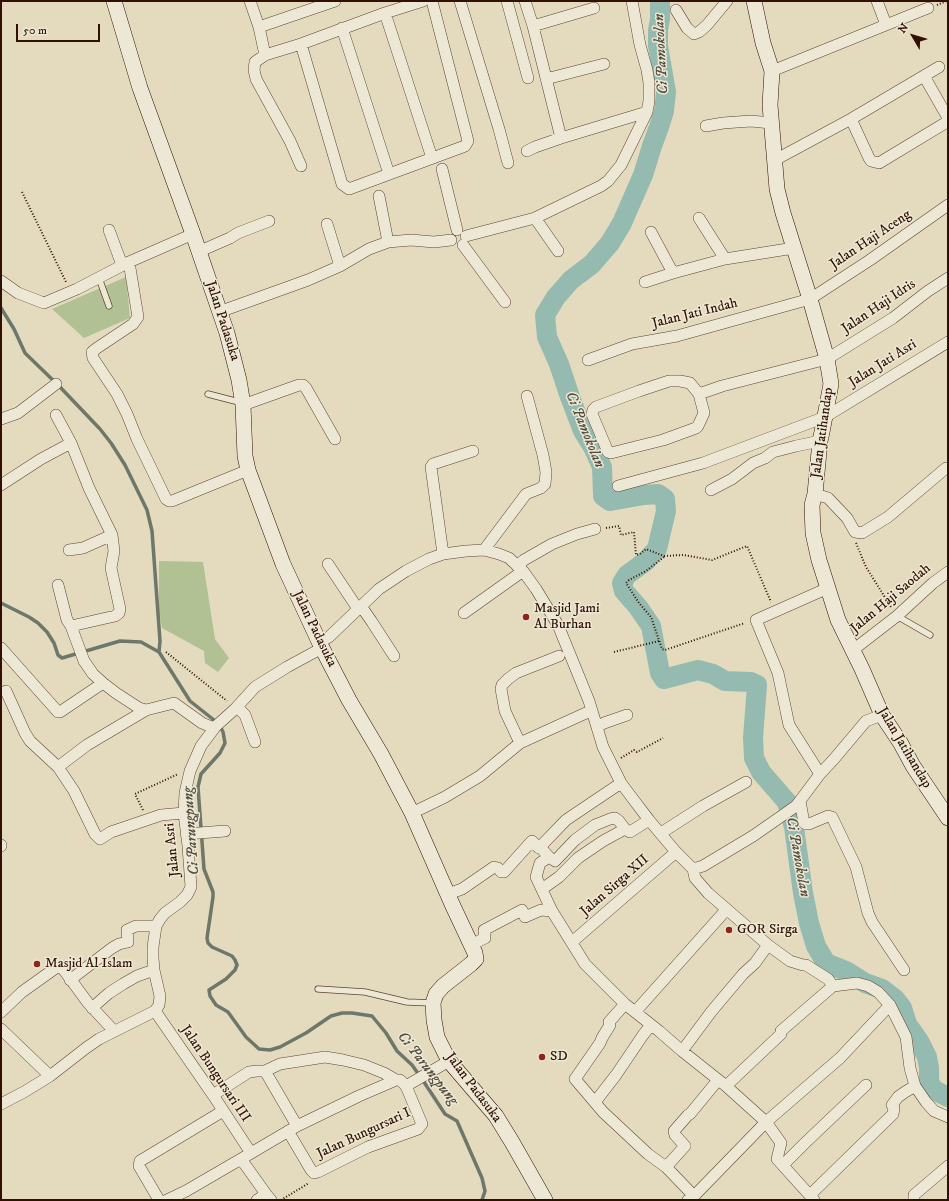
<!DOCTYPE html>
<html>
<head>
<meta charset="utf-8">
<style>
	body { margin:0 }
	#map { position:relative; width:949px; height:1201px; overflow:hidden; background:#e4dbbf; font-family:"IM FELL DW Pica",serif }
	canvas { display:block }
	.frame { position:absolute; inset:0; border:2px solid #311001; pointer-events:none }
	.north { position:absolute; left:893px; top:16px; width:40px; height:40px; -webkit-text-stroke:3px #ede8d5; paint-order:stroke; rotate:308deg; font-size:11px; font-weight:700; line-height:16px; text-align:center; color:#311001 }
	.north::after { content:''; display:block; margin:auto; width:14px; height:18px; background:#311001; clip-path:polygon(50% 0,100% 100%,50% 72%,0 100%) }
	.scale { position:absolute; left:16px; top:24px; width:84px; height:18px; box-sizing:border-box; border:2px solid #311001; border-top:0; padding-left:5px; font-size:12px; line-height:14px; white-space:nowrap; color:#311001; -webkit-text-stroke:3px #ede8d5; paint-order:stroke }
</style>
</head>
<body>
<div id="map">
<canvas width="949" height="1201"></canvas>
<div class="frame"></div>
<div class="north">N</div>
<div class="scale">50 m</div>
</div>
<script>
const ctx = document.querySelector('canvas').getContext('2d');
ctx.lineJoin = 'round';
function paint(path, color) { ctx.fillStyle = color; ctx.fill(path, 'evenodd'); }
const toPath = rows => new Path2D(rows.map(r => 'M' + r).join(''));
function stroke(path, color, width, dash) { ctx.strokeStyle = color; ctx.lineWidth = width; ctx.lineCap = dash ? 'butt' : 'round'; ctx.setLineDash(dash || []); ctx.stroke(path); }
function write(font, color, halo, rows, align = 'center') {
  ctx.font = font + ' "IM FELL DW Pica",serif'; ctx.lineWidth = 3; ctx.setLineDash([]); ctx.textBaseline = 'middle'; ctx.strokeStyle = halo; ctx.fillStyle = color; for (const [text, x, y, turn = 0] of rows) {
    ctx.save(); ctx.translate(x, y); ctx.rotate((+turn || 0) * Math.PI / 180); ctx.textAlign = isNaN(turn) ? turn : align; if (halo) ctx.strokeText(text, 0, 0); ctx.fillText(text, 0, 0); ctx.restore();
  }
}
paint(toPath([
	[126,277,130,318,84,338,52,309],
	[159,561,203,562,215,639,229,658,218,672,205,663,204,651,162,628,159,610]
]), '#b1c194');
stroke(toPath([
	[1,308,14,329,25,353,60,387,100,429,111,443,125,465,147,510,152,531,160,641,159,652],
	[1,603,29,617,38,623,47,632,54,643,58,655,62,658,120,641,141,642,159,652,190,701,219,724,223,732,225,743,220,753,201,774,198,787,204,869,213,892,213,897,207,938,208,943,212,947,232,956,235,960,237,965,235,970,226,979,209,990,210,996,216,1005,228,1012,246,1037,259,1049,270,1050,280,1047,306,1033,331,1016,342,1013,352,1013,372,1016,386,1033,397,1051,412,1065,422,1079,445,1114,457,1121,482,1178,485,1191,482,1200]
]), '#6d776a', 3.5);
stroke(toPath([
	[660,1,660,19,658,30,658,46,666,92,664,111,659,127,652,146,643,175,622,223,610,243,592,264,571,280,556,297,545,315,547,337,559,364,570,397,583,431,593,447,602,467,603,496,610,501,644,495,658,494,665,499,666,511,657,549,646,561,627,575,622,583,624,591,638,607,651,626,660,673,664,679,698,670,713,674,725,681,751,682,757,685,753,738,754,758,761,772,787,802,794,827,803,893,809,923,816,946,826,963,846,971,865,983,882,989,895,999,902,1008,907,1024,919,1041,927,1057,929,1068,929,1082,934,1090,948,1097]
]), '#95bbb0', 20);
const lane = toPath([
	[99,278,109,306],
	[208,394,235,401,242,401],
	[897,616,930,635],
	[318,989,365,992,407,1002,433,1003]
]);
const street = toPath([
	[250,1,259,27,265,55,301,44,385,13,423,1],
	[460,1,499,129,508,163],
	[507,1,528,78],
	[525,1,533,26,561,138,647,112],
	[877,1,885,22],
	[676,10,687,28,694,34,699,32,707,25,727,1],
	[385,13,432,158],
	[533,26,594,8],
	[259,27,335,1],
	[342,28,389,174],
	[301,44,342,184,349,189,465,146,468,141,432,1],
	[265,55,255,62,254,70,256,79,290,141,301,166],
	[772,71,928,8],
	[924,76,948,118],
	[546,79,604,64],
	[851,119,869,158,871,161,879,163,947,122,948,119],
	[706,126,723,123,751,121,771,123],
	[527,151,535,147,561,138],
	[775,160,851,119,939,67],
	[442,169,457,230],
	[379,196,388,242],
	[535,218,558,251],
	[699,218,725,259],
	[327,224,340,266],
	[109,230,122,265],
	[651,232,673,273],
	[466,236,535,218,601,186,608,181,621,165,647,112,649,101,649,83,647,70,640,45,632,1],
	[463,245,505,302],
	[198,252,230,238,238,233,269,221],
	[129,262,138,317,133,324,97,348,92,352,93,358,117,394,127,414,137,439,166,499,169,501,172,501,248,470],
	[1,281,18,293,44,303,77,289,129,262,193,234],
	[645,282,673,273,725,259,794,248],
	[219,312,308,280,340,266,369,249,388,242,411,240,434,242,451,240],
	[588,360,632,344,677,336,810,299,870,260,948,205],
	[669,381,680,381,690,383,699,394,704,413,698,426,696,428,663,440,611,453,608,452,592,414,593,410,596,407,639,391,669,381],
	[699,394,722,386,827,359,893,318,928,291,948,278],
	[243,405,299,385,303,385,306,388,335,439],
	[56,415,71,443,89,488,112,535,114,551,111,568,120,609,119,613,115,616,71,626],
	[1,419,18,413,56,384],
	[1,485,41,459,71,443],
	[618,486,703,463,825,417,948,342],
	[711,490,732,479,753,463,765,458,773,452,796,446,820,441],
	[815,494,828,498,847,518,855,532,862,533,888,517,946,468],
	[69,550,83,548,112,535],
	[484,550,526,494,541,488,545,484,546,472,543,455,527,396],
	[443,554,431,467,433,464,473,451],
	[328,564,358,609],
	[517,566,524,560,552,544,577,534,595,529],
	[58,585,67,620,71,626,84,661,93,674,103,683,116,693,139,708,146,710,174,703,202,723,214,728],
	[361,606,372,622,394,656],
	[464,613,523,571],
	[320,642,329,637,379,589,406,571,429,559,443,554,466,551,484,550,499,554,509,558,523,571,536,589,558,625,589,701,603,747,621,783,633,799,649,820,676,852,693,869,703,866,753,836,796,806,820,774,834,759,866,721,882,715],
	[1,648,58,712,60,712,103,683],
	[853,650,897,616,933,583,948,572],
	[6,691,25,733,30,741,58,767,74,791,95,834,100,839,111,832,161,815,184,813],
	[237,707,245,715,255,742],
	[597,727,604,723,627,715],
	[520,743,505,711,501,689,502,685,508,679,516,673,559,656],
	[58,767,87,745,146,710],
	[820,774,789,725,778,673,756,620,828,588],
	[800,801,804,823,806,824,809,824,828,816,832,817,856,867,868,913,872,922,904,970],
	[412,813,445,797,480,776,520,743,586,713],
	[625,829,630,832,649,820],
	[661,833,703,806,746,782],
	[186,834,225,831],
	[1,845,1,846],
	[540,847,549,857,540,863,536,877,552,911,585,964,625,1004,659,1031,682,1051,726,1086,766,1122,781,1143,777,1159,814,1200],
	[549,857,555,861,575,840,595,825,610,819,615,818,619,821,625,829],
	[693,869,695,878,708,893,768,945,790,961,803,965,806,965,828,979,833,986,857,983,868,986,878,992,890,1005,906,1037,910,1068,915,1086,926,1102,934,1111,948,1117],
	[542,889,559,877,578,858,603,841,625,829],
	[448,894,462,889,494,867,498,868,501,872,504,872,531,842,532,841,539,848,540,847,566,820,621,783],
	[572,942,676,852],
	[471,945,485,938,484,930,522,910,525,917,541,910,552,911],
	[70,980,112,948,119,944,128,942,127,930,136,926,156,926],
	[625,1004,609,1022,610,1025,602,1038,600,1043,575,1079,603,1112,648,1154,666,1167,694,1196],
	[92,1008,109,993,123,984,137,976,154,970],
	[155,1011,213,1095,251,1153],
	[1,1012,22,992,57,967,60,967,63,969,88,1003,114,1031],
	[635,1012,726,910],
	[1,1029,50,1076],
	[682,1051,711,1012,743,974,755,963,768,945],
	[265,1071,297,1126],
	[406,1086,449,1061],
	[726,1086,781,1034,781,1031,833,986],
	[213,1095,249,1072,257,1071,265,1071,280,1064,325,1057,343,1060,364,1065,384,1073,396,1080,400,1080,406,1086,422,1124,418,1129,368,1147,318,1172,314,1173,311,1170,288,1131],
	[595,1102,616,1075,643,1035,651,1025],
	[1,1104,24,1092,50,1076,86,1048,99,1039,155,1011,159,1005,160,996,154,970,153,958,153,947,156,926,160,919,165,913,180,902,187,895,191,887,188,846,184,813,185,793,190,771,201,746,216,726,235,709,255,687,287,667,322,648],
	[241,1159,266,1194,271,1200],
	[783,1165,805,1143,866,1085],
	[666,1167,685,1146,675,1135,674,1131,688,1115,690,1114,718,1080],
	[810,1195,893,1114,894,1108,892,1105,898,1097,905,1092,915,1086],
	[159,1200,139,1166,140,1161,223,1111],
	[167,1200,186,1191,241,1159,297,1126,359,1096,396,1080],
	[257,1200,266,1194],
	[688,1200,694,1196,766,1122,840,1058,890,1005],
	[914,1200,914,1195,948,1166]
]);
const secondary = toPath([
	[114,1,140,88,193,234,227,333,239,380,243,405,245,456,248,470,283,564,322,648,349,700,381,754,412,813,452,904,475,953,476,959,471,964,443,986,436,994,433,1003,434,1020,437,1037,449,1061,496,1116,512,1142,545,1200],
	[754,1,763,43,772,71,770,105,777,189,783,213,810,299,827,359,831,384,822,432,820,441,815,494,812,505,813,533,819,560,838,620,862,669,882,715,900,742,913,766,948,818]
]);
stroke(lane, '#5e4330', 7);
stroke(street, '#5e4330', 12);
stroke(secondary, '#311001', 16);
stroke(toPath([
	[937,5,947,1],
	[22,192,66,282],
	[606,528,619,526,621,535,634,532,636,555,640,554,646,549,664,556,683,555,712,560,747,546,771,602],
	[856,543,866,567,891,607],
	[664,557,646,571,629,580,626,583,639,603,651,617,662,649,665,650,745,623],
	[166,652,227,701],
	[614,652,659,641],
	[621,758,634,750,637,752,663,738],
	[143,810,135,794,178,774],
	[281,1200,309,1183]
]), '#311001', 2, [1, 2]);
stroke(lane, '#ede8d5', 5.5);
stroke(street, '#ede8d5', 11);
stroke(secondary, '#ede8d5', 15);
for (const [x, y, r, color] of [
	[526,617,4,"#8f2418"],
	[729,930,4,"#8f2418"],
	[37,964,4,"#8f2418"],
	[542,1057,4,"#8f2418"]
]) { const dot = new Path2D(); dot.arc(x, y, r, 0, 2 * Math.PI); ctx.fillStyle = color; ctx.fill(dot); stroke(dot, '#ede8d5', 1.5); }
write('14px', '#311001', '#ede8d5', [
	["Jalan Haji Aceng",871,240,-34],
	["Jalan Haji Idris",879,307,-34],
	["Jalan Jati Indah",695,314,-14],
	["Jalan Padasuka",222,321,72],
	["Jalan Jati Asri",883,364,-32],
	["Jalan Jatihandap",823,433,-82],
	["Jalan Haji Saodah",891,599,-40],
	["Jalan Padasuka",314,629,64],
	["Jalan Jatihandap",904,748,59],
	["Jalan Asri",173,850,-96],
	["Jalan Sirga XII",615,886,-41],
	["Jalan Bungursari III",215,1074,56],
	["Jalan Padasuka",473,1088,53],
	["Jalan Bungursari I",364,1134,-25]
]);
write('14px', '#311001', '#ede8d5', [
	["Masjid Jami",534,609],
	["Al Burhan",534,625],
	["GOR Sirga",737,930],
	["Masjid Al Islam",45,964],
	["SD",550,1057]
], 'left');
write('italic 15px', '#544c3e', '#ede8d5', [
	["Ci Pamokolan",662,54,-93],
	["Ci Pamokolan",584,430,68],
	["Ci Parungpung",192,831,-94],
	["Ci Pamokolan",797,857,80],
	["Ci Parungpung",427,1069,52]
]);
</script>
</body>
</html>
